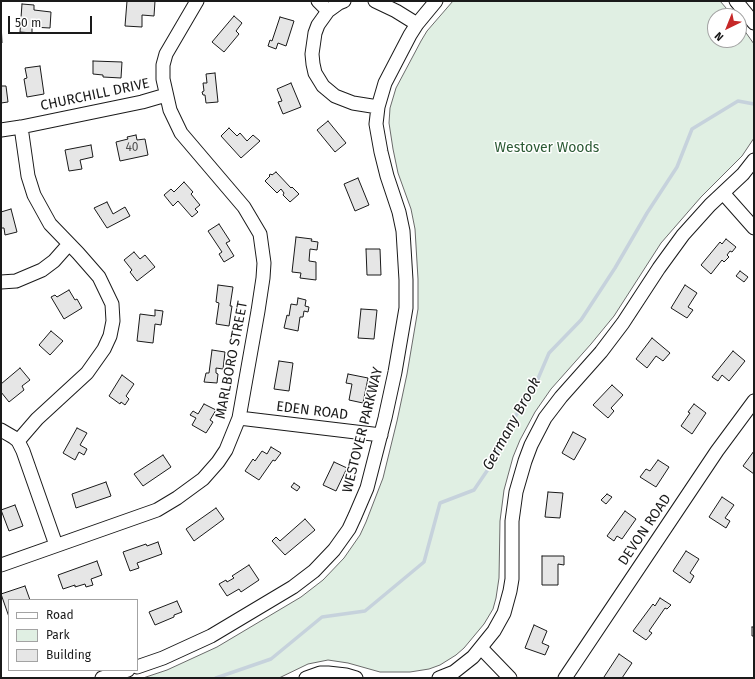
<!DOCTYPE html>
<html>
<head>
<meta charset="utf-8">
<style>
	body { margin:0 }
	#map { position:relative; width:755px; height:679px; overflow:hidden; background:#fff; font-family:"Fira Sans",sans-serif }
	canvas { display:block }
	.frame { position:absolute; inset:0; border:2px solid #1a1a1a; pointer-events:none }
	.legend { position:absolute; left:8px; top:599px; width:130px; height:72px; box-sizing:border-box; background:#fff; border:1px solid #a3a3a3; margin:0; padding:5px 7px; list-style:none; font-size:12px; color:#1a1a1a }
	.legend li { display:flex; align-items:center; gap:8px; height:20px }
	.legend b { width:20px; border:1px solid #a3a3a3 }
	.north { position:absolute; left:707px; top:8px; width:40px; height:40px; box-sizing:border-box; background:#fff; border:1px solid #a3a3a3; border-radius:50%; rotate:223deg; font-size:11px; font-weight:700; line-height:16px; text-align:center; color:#1a1a1a }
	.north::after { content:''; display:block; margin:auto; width:14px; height:18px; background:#c62828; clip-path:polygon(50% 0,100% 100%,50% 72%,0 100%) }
	.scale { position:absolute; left:8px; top:16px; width:84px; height:18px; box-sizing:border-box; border:2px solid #1a1a1a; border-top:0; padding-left:5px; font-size:12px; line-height:14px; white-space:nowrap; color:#1a1a1a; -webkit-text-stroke:3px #fff; paint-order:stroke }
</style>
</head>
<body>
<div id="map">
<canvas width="755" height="679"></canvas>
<div class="frame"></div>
<ul class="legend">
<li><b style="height:5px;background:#fff"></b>Road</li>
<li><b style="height:11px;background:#e0efe3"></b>Park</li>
<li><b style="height:11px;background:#e6e6e6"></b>Building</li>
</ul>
<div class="north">N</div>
<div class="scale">50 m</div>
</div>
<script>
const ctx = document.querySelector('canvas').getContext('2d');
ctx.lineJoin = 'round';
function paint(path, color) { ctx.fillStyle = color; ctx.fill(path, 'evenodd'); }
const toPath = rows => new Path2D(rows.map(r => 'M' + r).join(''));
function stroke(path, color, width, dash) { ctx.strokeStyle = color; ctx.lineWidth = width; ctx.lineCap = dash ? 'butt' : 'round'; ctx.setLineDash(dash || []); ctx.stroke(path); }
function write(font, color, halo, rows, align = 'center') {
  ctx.font = font + ' "Fira Sans",sans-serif'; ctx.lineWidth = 3; ctx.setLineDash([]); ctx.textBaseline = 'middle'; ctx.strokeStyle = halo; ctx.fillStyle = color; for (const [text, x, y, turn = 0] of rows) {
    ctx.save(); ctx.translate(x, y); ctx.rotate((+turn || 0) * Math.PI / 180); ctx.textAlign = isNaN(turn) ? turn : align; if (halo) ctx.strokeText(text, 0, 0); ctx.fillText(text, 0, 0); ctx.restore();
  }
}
const green = toPath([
	[453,1,720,1,733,16,715,16,715,40,739,40,739,23,754,44,754,138,742,156,701,197,661,243,614,316,591,344,551,389,535,412,520,440,513,457,504,490,500,521,499,578,496,598,493,609,484,624,464,648,456,655,440,665,429,669,410,672,380,672,348,663,328,660,308,664,279,678,143,678,167,670,217,647,301,597,323,580,344,558,360,535,366,522,383,478,397,421,407,374,418,309,418,279,415,229,411,209,398,173,393,149,389,123,390,108,396,88,421,41,427,31,453,1]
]);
paint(green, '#e0efe3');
stroke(green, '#6a6a6a', 1);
stroke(toPath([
	[216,678,271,659,322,617,365,611,424,562,440,503,474,490,495,459,505,432,534,388,549,353,581,320,615,268,647,213,677,167,692,129,738,101,754,104]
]), '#c6d2dc', 3.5);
const building = toPath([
	[127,1,155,1,154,16,142,15,142,27,125,26,127,1],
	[22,4,34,5,34,10,51,12,50,28,32,27,32,33,20,32,22,4],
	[234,16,242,23,236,31,239,34,224,52,212,42,234,16],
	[280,17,294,21,286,46,278,43,276,49,268,46,270,40,272,41,280,17],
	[1,22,2,43,1,43,1,22],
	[93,61,122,62,121,78,103,77,103,75,93,74,93,61],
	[40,66,44,94,27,97,24,79,27,78,25,68,40,66],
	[215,73,218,102,206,103,205,95,203,95,202,92,204,91,203,83,207,83,206,74,215,73],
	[291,83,301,107,283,114,278,102,282,101,277,89,291,83],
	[1,86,6,86,8,102,1,103,1,86],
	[328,121,346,143,335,152,317,130,328,121],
	[229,128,237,136,240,133,247,141,253,135,260,141,241,158,221,136,229,128],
	[136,135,137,140,145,139,148,155,120,161,116,142,128,139,127,137,136,135],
	[91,145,93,157,80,160,82,169,69,171,65,150,91,145],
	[276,172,291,188,292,187,299,194,290,202,283,195,284,193,281,189,277,193,265,181,270,176,269,175,271,174,272,175,276,172],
	[358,178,369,205,355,211,344,184,358,178],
	[184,182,193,192,191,194,200,205,195,209,198,212,192,217,178,201,173,206,164,195,171,189,174,192,184,182],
	[107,202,113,214,125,207,130,216,107,228,94,208,107,202],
	[11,209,17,232,5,235,4,228,1,228,1,212,11,209],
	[219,224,230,241,226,243,234,256,224,262,219,254,222,252,208,231,219,224],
	[296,237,312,239,311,241,318,242,317,250,310,249,309,261,316,262,316,280,300,278,301,273,292,272,296,237],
	[726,239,736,247,732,252,730,251,727,255,729,257,724,262,722,260,711,274,701,265,720,242,722,244,726,239],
	[366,249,380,249,381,275,367,275,366,249],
	[134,252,140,259,145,255,155,267,137,281,130,272,132,270,124,260,134,252],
	[740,271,748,277,744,282,736,276,740,271],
	[218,285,233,287,230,306,232,306,229,326,216,324,219,303,216,302,218,285],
	[685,285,697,293,688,307,693,310,687,318,671,308,685,285],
	[69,290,75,300,77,299,82,308,64,319,51,297,55,295,57,297,69,290],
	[298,298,306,300,305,306,309,307,308,312,304,311,303,317,300,317,298,331,284,328,287,315,289,316,291,304,297,305,298,298],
	[361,309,377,310,374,339,358,338,361,309],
	[155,310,163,311,161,325,155,324,153,343,137,341,140,314,155,316,155,310],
	[51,331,63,341,50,355,39,345,51,331],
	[652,338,670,353,663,361,656,356,647,368,636,359,652,338],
	[212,350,225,352,223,369,216,368,216,373,218,374,217,383,204,382,206,373,209,373,212,350],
	[733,351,745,361,729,381,722,375,718,381,712,377,733,351],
	[279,361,293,363,289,391,274,389,279,361],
	[20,368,30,380,22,386,24,390,9,402,1,392,1,384,20,368],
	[348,374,368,378,363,403,349,400,352,384,346,383,348,374],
	[122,375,134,384,126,396,129,399,125,405,121,402,120,404,109,396,122,375],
	[612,385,623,395,611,408,614,411,608,418,593,405,612,385],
	[204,404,216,410,210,420,213,422,206,433,192,425,196,418,190,415,193,411,198,414,204,404],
	[694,404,706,413,692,434,681,426,690,413,688,412,694,404],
	[77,428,87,433,80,445,87,449,84,455,79,452,75,460,63,453,77,428],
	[573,432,586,439,574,460,562,453,573,432],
	[271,447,281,453,275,461,273,460,259,480,245,471,253,459,255,461,262,451,267,454,271,447],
	[754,451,754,474,743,466,754,451],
	[163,455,171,467,143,486,134,474,163,455],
	[658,460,669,467,656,487,640,477,646,469,650,471,658,460],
	[334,462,347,468,336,491,323,485,334,462],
	[106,482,111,496,76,508,72,494,106,482],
	[294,483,300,487,297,491,291,487,294,483],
	[548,492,563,493,560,518,545,517,548,492],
	[607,494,612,497,606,504,601,500,607,494],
	[722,497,734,505,725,518,730,521,726,528,709,517,722,497],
	[15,505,23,526,9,531,1,510,15,505],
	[216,508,224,519,194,541,186,529,216,508],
	[625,511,636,519,622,539,617,536,614,541,607,536,625,511],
	[305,519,315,530,285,555,272,541,276,537,280,541,305,519],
	[158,542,162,554,137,563,139,568,130,571,123,552,146,544,147,546,158,542],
	[686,551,699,559,690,573,694,576,690,583,673,571,686,551],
	[542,556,564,556,564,565,558,564,558,585,542,585,542,556],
	[97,561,102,575,91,579,93,585,86,587,85,584,75,587,75,585,63,589,58,575,97,561],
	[249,565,259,580,241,592,239,589,227,596,219,584,226,580,227,582,234,578,232,576,249,565],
	[25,586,30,600,9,600,9,617,1,594,25,586],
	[660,598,671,605,667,609,665,608,649,631,652,633,646,640,633,631,653,604,655,606,660,598],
	[177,601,182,612,174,615,174,617,155,625,149,612,177,601],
	[534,625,547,631,542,643,549,646,545,655,525,648,534,625],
	[752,627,754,627,754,636,752,636,752,627],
	[619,654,632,663,622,678,605,678,604,677,619,654]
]);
paint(building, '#e6e6e6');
stroke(building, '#1a1a1a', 1);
const minor = toPath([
	[318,1,328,11],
	[344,1,339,3,328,11,318,25,315,33,312,54,313,64,315,73,323,86,335,96,353,103,378,107],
	[375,1,396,11,417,24],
	[736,1,754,23],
	[1,130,21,127,142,102,166,95],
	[723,193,754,228],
	[1,282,16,281,42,270,54,261,69,244],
	[239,418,381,435],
	[1,430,13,437,18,441,23,451,56,545],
	[18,441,37,419,87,373,104,349,110,336,113,321,112,304,99,277,78,253,50,224,34,195,28,176,21,127],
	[1,565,157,510,177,498,203,479,218,462,226,450,239,418,258,311,263,278,264,263,260,234,244,207,181,133,170,110,163,79,163,65,166,54,197,1],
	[481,648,510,678],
	[137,667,163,658,211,636,293,587,314,571,334,550,349,529,355,516,367,488,385,418,395,372,406,308,406,280,403,231,399,212,387,176,381,152,376,124,378,107,385,83,410,35,417,24,436,1],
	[102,678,128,670],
	[306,678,320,673,328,673,346,675,356,678],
	[439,678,454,672,473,657,494,631,504,613,510,591,512,579,512,521,516,492,525,461,531,445,545,418,561,397,601,352,623,323,659,268,683,235,710,205,743,174,754,160],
	[565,678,717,451,754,401]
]);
stroke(minor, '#1a1a1a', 15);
stroke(minor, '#fff', 13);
write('12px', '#4d4d4d', null, [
	["40",132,148]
]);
write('14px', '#1a1a1a', '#fff', [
	["CHURCHILL DRIVE",95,95,-12],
	["MARLBORO STREET",232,360,-79],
	["EDEN ROAD",312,411,7],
	["WESTOVER PARKWAY",363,430,-76],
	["DEVON ROAD",645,530,-56]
]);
write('14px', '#2b5a34', '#fff', [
	["Westover Woods",547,148]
]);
write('italic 15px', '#1a1a1a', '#fff', [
	["Germany Brook",512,424,-61]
]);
</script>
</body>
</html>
